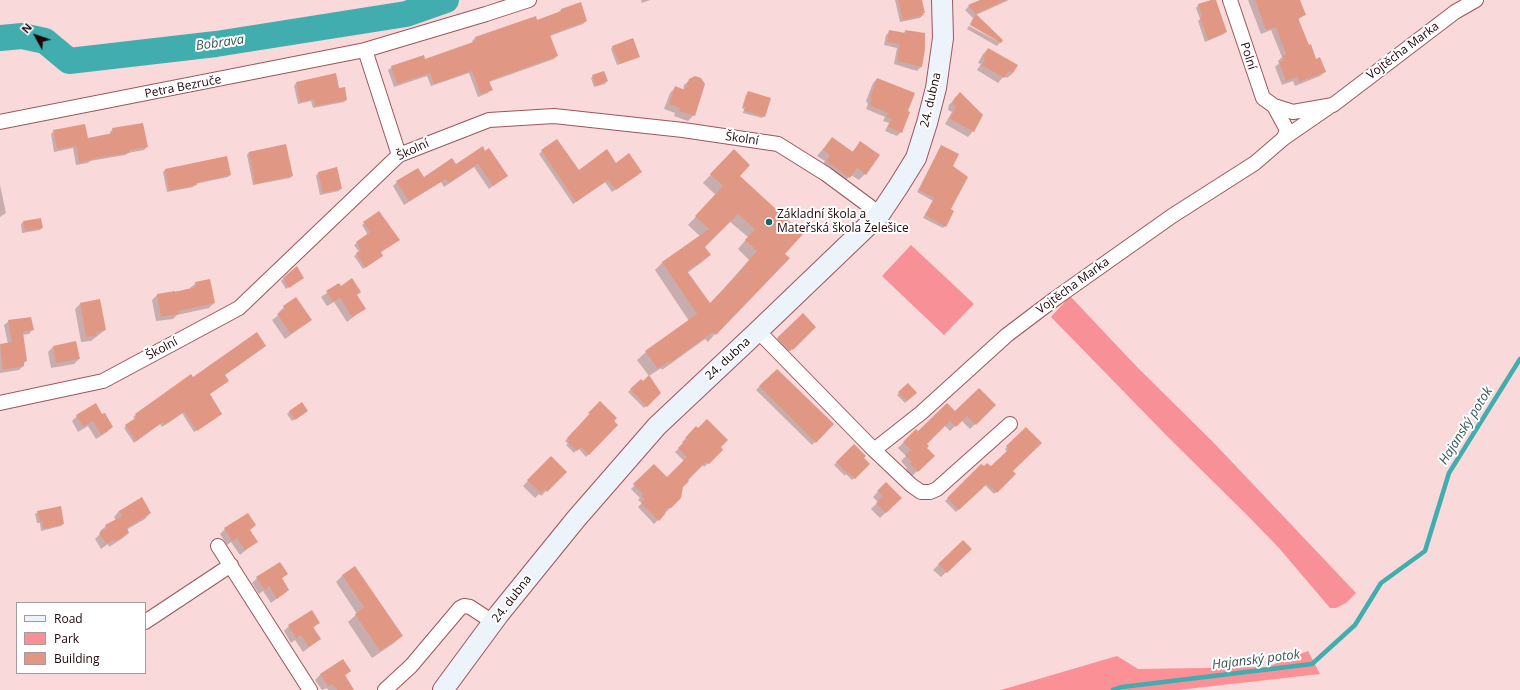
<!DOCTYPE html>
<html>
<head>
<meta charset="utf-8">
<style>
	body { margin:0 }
	#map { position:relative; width:1520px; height:690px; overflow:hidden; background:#fad9da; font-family:"Open Sans",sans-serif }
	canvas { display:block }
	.legend { position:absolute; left:16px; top:602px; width:130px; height:72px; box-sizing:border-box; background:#fff; border:1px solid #a59b9c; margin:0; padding:5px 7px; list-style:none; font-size:12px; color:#1f0508 }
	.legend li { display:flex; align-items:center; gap:8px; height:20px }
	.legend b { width:20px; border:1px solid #a59b9c }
	.north { position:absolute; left:16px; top:16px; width:40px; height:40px; -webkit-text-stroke:3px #fff; paint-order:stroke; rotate:310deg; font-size:11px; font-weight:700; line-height:16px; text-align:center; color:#1f0508 }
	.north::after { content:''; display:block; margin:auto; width:14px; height:18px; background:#1f0508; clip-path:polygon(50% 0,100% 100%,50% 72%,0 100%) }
</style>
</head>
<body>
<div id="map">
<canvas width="1520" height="690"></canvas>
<ul class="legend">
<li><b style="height:5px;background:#edf3fb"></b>Road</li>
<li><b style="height:11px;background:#f89197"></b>Park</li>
<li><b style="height:11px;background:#e09884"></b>Building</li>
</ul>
<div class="north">N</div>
</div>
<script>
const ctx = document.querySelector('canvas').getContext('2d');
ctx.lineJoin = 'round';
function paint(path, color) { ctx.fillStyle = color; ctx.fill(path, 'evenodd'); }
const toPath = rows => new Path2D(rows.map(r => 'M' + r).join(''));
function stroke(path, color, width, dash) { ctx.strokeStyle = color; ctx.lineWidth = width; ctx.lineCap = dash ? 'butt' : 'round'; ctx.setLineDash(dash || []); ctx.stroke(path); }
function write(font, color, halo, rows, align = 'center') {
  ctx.font = font + ' "Open Sans",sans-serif'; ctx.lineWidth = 4; ctx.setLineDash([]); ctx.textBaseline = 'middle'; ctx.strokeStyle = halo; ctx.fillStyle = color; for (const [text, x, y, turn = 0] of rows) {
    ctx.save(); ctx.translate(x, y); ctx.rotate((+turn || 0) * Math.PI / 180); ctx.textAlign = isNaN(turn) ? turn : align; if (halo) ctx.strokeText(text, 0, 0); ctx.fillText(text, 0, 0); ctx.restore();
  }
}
paint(toPath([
	[911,245,974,304,944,335,882,276],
	[1070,296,1137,367,1213,442,1356,593,1346,603,1336,608,1330,608,1279,548,1249,517,1167,436,1051,317]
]), '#f89197');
paint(toPath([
	[1308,651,1320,674,1178,690,1001,690,1117,656,1138,669,1267,667]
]), '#fb9097');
paint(toPath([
	[641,0,650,0,642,3],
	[895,0,921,0,923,15,920,18,900,22],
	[983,0,1009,0,976,15,1002,40,997,46,967,29,969,26,999,42,995,39,970,24,973,18,965,10,969,6],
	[1215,0,1226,31,1224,34,1205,42,1198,21,1200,19,1196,8,1198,5],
	[1248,0,1278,0,1304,15,1298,20,1308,47,1325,72,1320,76,1295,86,1293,81,1282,85,1275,67,1279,63,1278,61,1282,57,1271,30,1261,34],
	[561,10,586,21,583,24,550,36,557,56,554,59,489,82,491,90,488,93,478,97,469,73,431,86,427,76,394,87,388,70,392,67,424,60,473,43,472,41,475,38,536,18,537,21,557,14],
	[890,31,903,34,905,31,924,34,924,49,921,67,917,71,894,64,897,48,884,45,886,35],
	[613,46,639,57,617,65,611,49],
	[988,49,1013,73,1007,78,1004,76,998,83,977,70,981,64,978,63,983,54],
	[335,74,338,89,346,100,344,102,313,108,311,101,298,104,294,86,296,83],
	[593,76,607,81,605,84,594,87,591,78],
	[877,79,907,112,901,132,897,136,885,131,889,123,883,121,885,117,866,109,868,104,866,101,873,83],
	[690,80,694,115,688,121,674,116,675,113,664,109,670,93,675,88,683,90,684,85],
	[748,92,764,116,762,118,743,113,744,109,742,108,746,95],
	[960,93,973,131,968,137,945,124,952,112,948,110,949,105],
	[113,129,147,147,144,150,128,153,125,155,90,161,88,163,76,165,73,148,54,152,51,134,54,131,87,139,110,135,110,132],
	[832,138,852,152,860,143,865,174,859,180,851,175,843,183,821,168,825,161,817,156],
	[285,145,292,176,290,178,253,185,247,155,249,152],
	[941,146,952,166,950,210,945,226,943,228,923,218,933,201,917,192],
	[542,151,578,171,616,164,638,175,612,192,605,182,573,204,539,154],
	[485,152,506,176,489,189,474,167,444,187,441,182,404,205,393,186,397,182,424,178],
	[726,158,739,176,801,234,708,342,705,339,662,370,661,368,649,376,637,360,646,352,689,321,655,270,663,262,700,236,688,225,716,195,703,183],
	[729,221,748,237,738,249,749,260,710,304,687,273,701,263,710,255,704,247],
	[336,169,341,188,339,191,320,195,316,176,318,173],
	[165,170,230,175,228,177,195,184,193,187,167,192,163,172],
	[0,185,6,213,0,217],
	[379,213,380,252,382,256,363,269,354,256,359,252,354,245,368,235,362,225],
	[23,222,42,228,40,230,22,233,21,224],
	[303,278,286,289,281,281,283,279],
	[196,283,214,303,209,308,177,315,173,319,156,321,152,300,157,295,191,289,190,288],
	[338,285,356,295,365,308,347,322,334,302,327,306,321,297],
	[80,304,105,330,91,341,81,342,75,309],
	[284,307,311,320,285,339,272,320,280,314,279,312],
	[803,315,815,327,790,351,789,351,787,353,775,341],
	[9,321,33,329,29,334,22,335,26,361,23,364,23,366,19,370,0,373,0,345,8,344,4,325],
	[53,347,79,359,74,364,51,368,48,352],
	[777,370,833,424,812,445,756,390],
	[224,376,209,395,219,416,194,432,182,413,162,427,160,424,134,443,124,428,135,419,133,417,136,415,193,378],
	[641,380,660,393,644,408,628,392],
	[908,384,916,392,905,403,897,395],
	[600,402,617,425,586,457,578,448,574,453,566,445,568,443,565,441],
	[995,405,970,429,961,420,950,431,944,425,926,444,926,448,933,456,912,476,906,470,907,468,901,461,906,456,898,448,916,430,918,433,955,412],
	[290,411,304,414,292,421,287,414],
	[77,416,102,416,112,427,107,432,96,439,88,426,78,432,72,421],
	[696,428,722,450,704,467,702,464,682,487,680,498,654,524,638,507,642,503,638,500,640,498,631,489,654,466,667,479,684,461,675,452,684,444,682,442],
	[1026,428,1012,471,1014,474,994,494,985,485,956,512,945,501,981,465,984,468,991,468,1007,452,1005,449],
	[854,446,869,464,852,480,846,474,845,476,834,465],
	[551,457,565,472,541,496,539,494,535,498,523,486],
	[886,483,901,498,880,518,871,509,878,502,873,497],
	[119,511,150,513,145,519,126,530,128,533,123,538,109,547,108,544,101,549,95,539,101,533,100,531,106,526,116,520,114,517],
	[38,512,63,524,61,526,41,531,40,523,37,523,35,514],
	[225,529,256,542,240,555,231,542,227,545,220,534],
	[963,541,970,549,941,577,933,570],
	[287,574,281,579,288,590,271,603,263,591,259,594,252,583,257,578],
	[343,575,402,636,394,643,372,658,348,622,357,614,336,582],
	[318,623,313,628,320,639,303,652,295,640,291,643,284,631,289,626],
	[342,660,350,671,344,676,349,690,328,690,327,688,322,690,315,680,320,675]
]), '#0003');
stroke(toPath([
	[1113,690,1122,687,1312,664,1355,625,1381,583,1425,551,1449,473,1520,359]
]), '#41adae', 4.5);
stroke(toPath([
	[0,38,22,36,45,41,69,61,216,44,406,14,446,0]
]), '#41adae', 26);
paint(toPath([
	[898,0,922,0,925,13,923,13,924,15,903,20],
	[980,0,1006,0,976,14,1003,40,1001,43,970,25,976,14,968,5],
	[1211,0,1216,0,1227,32,1208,40,1200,18,1202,17,1198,4],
	[1255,0,1300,0,1306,15,1298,18,1309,45,1311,44,1316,59,1320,57,1326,72,1299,82,1297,77,1286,81,1279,62,1284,61,1282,56,1286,54,1276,27,1266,30],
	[581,2,587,21,550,35,558,56,489,81,493,90,481,94,472,71,434,84,430,73,397,84,391,66,424,55,425,59,476,41,475,37,536,16,537,20,561,11,561,9],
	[889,30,906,33,905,30,925,33,925,49,922,67,897,61,900,44,887,42],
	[633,38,640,57,620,64,612,46],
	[988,48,1018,65,1013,73,1009,71,1004,78,982,65,985,58,983,57],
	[604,71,608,81,596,86,592,75],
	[336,73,339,88,345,87,347,100,315,106,314,99,300,102,296,82],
	[695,76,701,78,705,84,695,116,679,111,680,108,669,104,675,86,685,90,689,79],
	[877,78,915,93,908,111,910,112,902,133,888,127,892,119,886,117,888,113,869,105,872,99,870,97],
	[748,91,771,98,765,117,744,111,746,107,743,106],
	[960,92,983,115,974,132,950,119,956,106,952,104,954,99],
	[143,123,148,147,129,150,129,153,92,159,92,160,79,163,76,146,57,149,53,130,85,124,88,138,113,133,112,128],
	[832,137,853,152,860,141,880,155,866,175,857,168,850,178,826,161,830,155,823,150],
	[557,139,579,170,607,149,616,163,629,153,642,172,616,190,608,180,576,202,541,150],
	[286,144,293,176,255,184,249,152],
	[941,145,959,154,953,166,968,177,951,209,954,211,946,227,925,215,934,198,919,190],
	[483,146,485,151,489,148,508,176,493,186,478,164,449,183,446,179,409,201,396,181,418,168,424,177,452,158,456,164],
	[734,149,750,165,740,176,803,234,785,254,790,258,716,335,713,332,670,363,669,361,658,369,645,351,697,314,662,262,709,229,695,216,723,186,710,174],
	[738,214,755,229,745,240,757,251,736,276,710,303,687,271,711,255,705,247],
	[227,156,231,175,196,183,197,185,169,191,165,169],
	[337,167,342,189,323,193,318,172],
	[379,211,400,240,381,252,383,256,365,268,356,253,361,250,356,242,370,232,363,222],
	[41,218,43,228,25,231,23,221],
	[297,266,304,278,289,288,283,278],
	[352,278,361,292,357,295,366,309,352,317,340,298,333,302,326,291,339,283,341,286],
	[210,279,215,303,178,311,179,314,161,317,157,294,175,291,175,292,196,287,195,282],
	[296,297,312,320,291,334,277,314,285,309,283,306],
	[100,299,106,330,96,332,97,336,86,337,80,303],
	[803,313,816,327,793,350,792,349,790,351,777,338],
	[31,317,34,330,23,332,27,361,24,362,24,366,3,370,0,344,12,342,8,320],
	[257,332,266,346,225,375,229,381,210,394,222,414,197,431,184,412,165,425,163,422,136,441,125,425,137,417,135,414,191,374,193,377],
	[76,341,80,359,56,363,53,346],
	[777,369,834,424,816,443,759,386],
	[649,375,661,393,647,407,630,389,641,379,643,381],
	[908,383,917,393,907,401,898,392],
	[979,388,996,405,976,425,967,416,956,427,950,421,927,444,929,446,927,448,935,456,918,472,910,464,912,462,905,455,911,450,903,442,916,429,918,431,947,403,955,411],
	[600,401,617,418,614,421,618,425,589,455,581,447,577,451,567,442,569,441,567,438,590,414,588,413],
	[302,402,308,411,295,420,289,411],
	[96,403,102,414,105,413,113,427,101,435,93,421,83,427,76,415],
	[707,419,728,440,721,447,723,450,709,464,706,462,688,480,689,481,683,487,681,498,671,508,666,509,665,514,659,521,641,503,645,499,641,496,643,494,633,484,654,464,667,477,687,457,678,448,687,439,685,438,696,426,698,428],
	[1026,427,1042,443,1013,471,1016,474,997,493,987,484,959,510,947,498,981,464,984,466,987,463,991,466,1009,449,1006,446],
	[854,444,866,456,864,458,870,464,855,479,849,473,848,474,836,462],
	[551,456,567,472,547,492,545,489,541,493,527,480],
	[886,482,902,498,886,513,876,503,883,496,877,491],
	[142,497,151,513,127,528,129,533,115,542,113,540,106,544,99,533,107,528,105,525,122,516,119,511],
	[61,506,64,524,44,529,42,521,40,522,37,511],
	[248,513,256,525,250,530,258,542,245,550,237,538,232,541,224,528],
	[963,540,972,549,947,573,938,564],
	[280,562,288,574,282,578,289,590,277,599,269,586,265,590,256,577],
	[355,566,403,636,380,651,355,614,364,607,342,575],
	[312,610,320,623,313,627,321,639,309,647,301,635,296,638,288,625],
	[343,659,351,671,345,675,354,690,337,690,332,684,328,686,320,674]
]), '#e09884');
const street = toPath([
	[365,50,399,155],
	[1274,106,1293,112,1333,105,1455,12,1476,0],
	[0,122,365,50,486,14,529,0],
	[1284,138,1329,107],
	[758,331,874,450,911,485,921,492,930,492,937,489,1010,424],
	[0,403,103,381,239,308,399,155,489,120,554,116,683,130,778,144,826,174,880,214],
	[874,450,921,413,1007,335,1056,298,1172,216,1255,163,1284,138,1287,130,1274,106,1263,98,1230,0],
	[218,546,310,690],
	[145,622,231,565],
	[385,690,411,666,460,608,464,606,470,607,493,622]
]);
const secondary = toPath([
	[443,690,499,614,576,519,657,426,758,331,880,214,898,187,916,158,927,123,936,88,943,38,942,0]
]);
stroke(street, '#9c565b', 16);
stroke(secondary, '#9c565b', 22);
stroke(street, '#fff', 14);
stroke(secondary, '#edf3fb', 20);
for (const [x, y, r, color] of [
	[769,222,4,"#176667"]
]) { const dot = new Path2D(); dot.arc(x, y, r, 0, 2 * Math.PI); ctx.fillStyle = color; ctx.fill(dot); stroke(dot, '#fff', 1.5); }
write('12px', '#1f0508', '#fff', [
	["Vojtěcha Marka",1403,51,-37],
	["Polní",1248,56,72],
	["Petra Bezruče",183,87,-11],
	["24. dubna",931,100,-77],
	["Školní",742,139,8],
	["Školní",413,150,-25],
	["Vojtěcha Marka",1073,286,-36],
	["Školní",162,349,-28],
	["24. dubna",728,359,-43],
	["24. dubna",512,599,-52]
]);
write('12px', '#1f0508', '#fff', [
	["Základní škola a",777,215],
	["Mateřská škola Želešice",777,229]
], 'left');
write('italic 13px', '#365757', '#fff', [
	["Bobrava",220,43,-8],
	["Hajanský potok",1466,426,-58],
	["Hajanský potok",1256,660,-7]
]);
</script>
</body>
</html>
